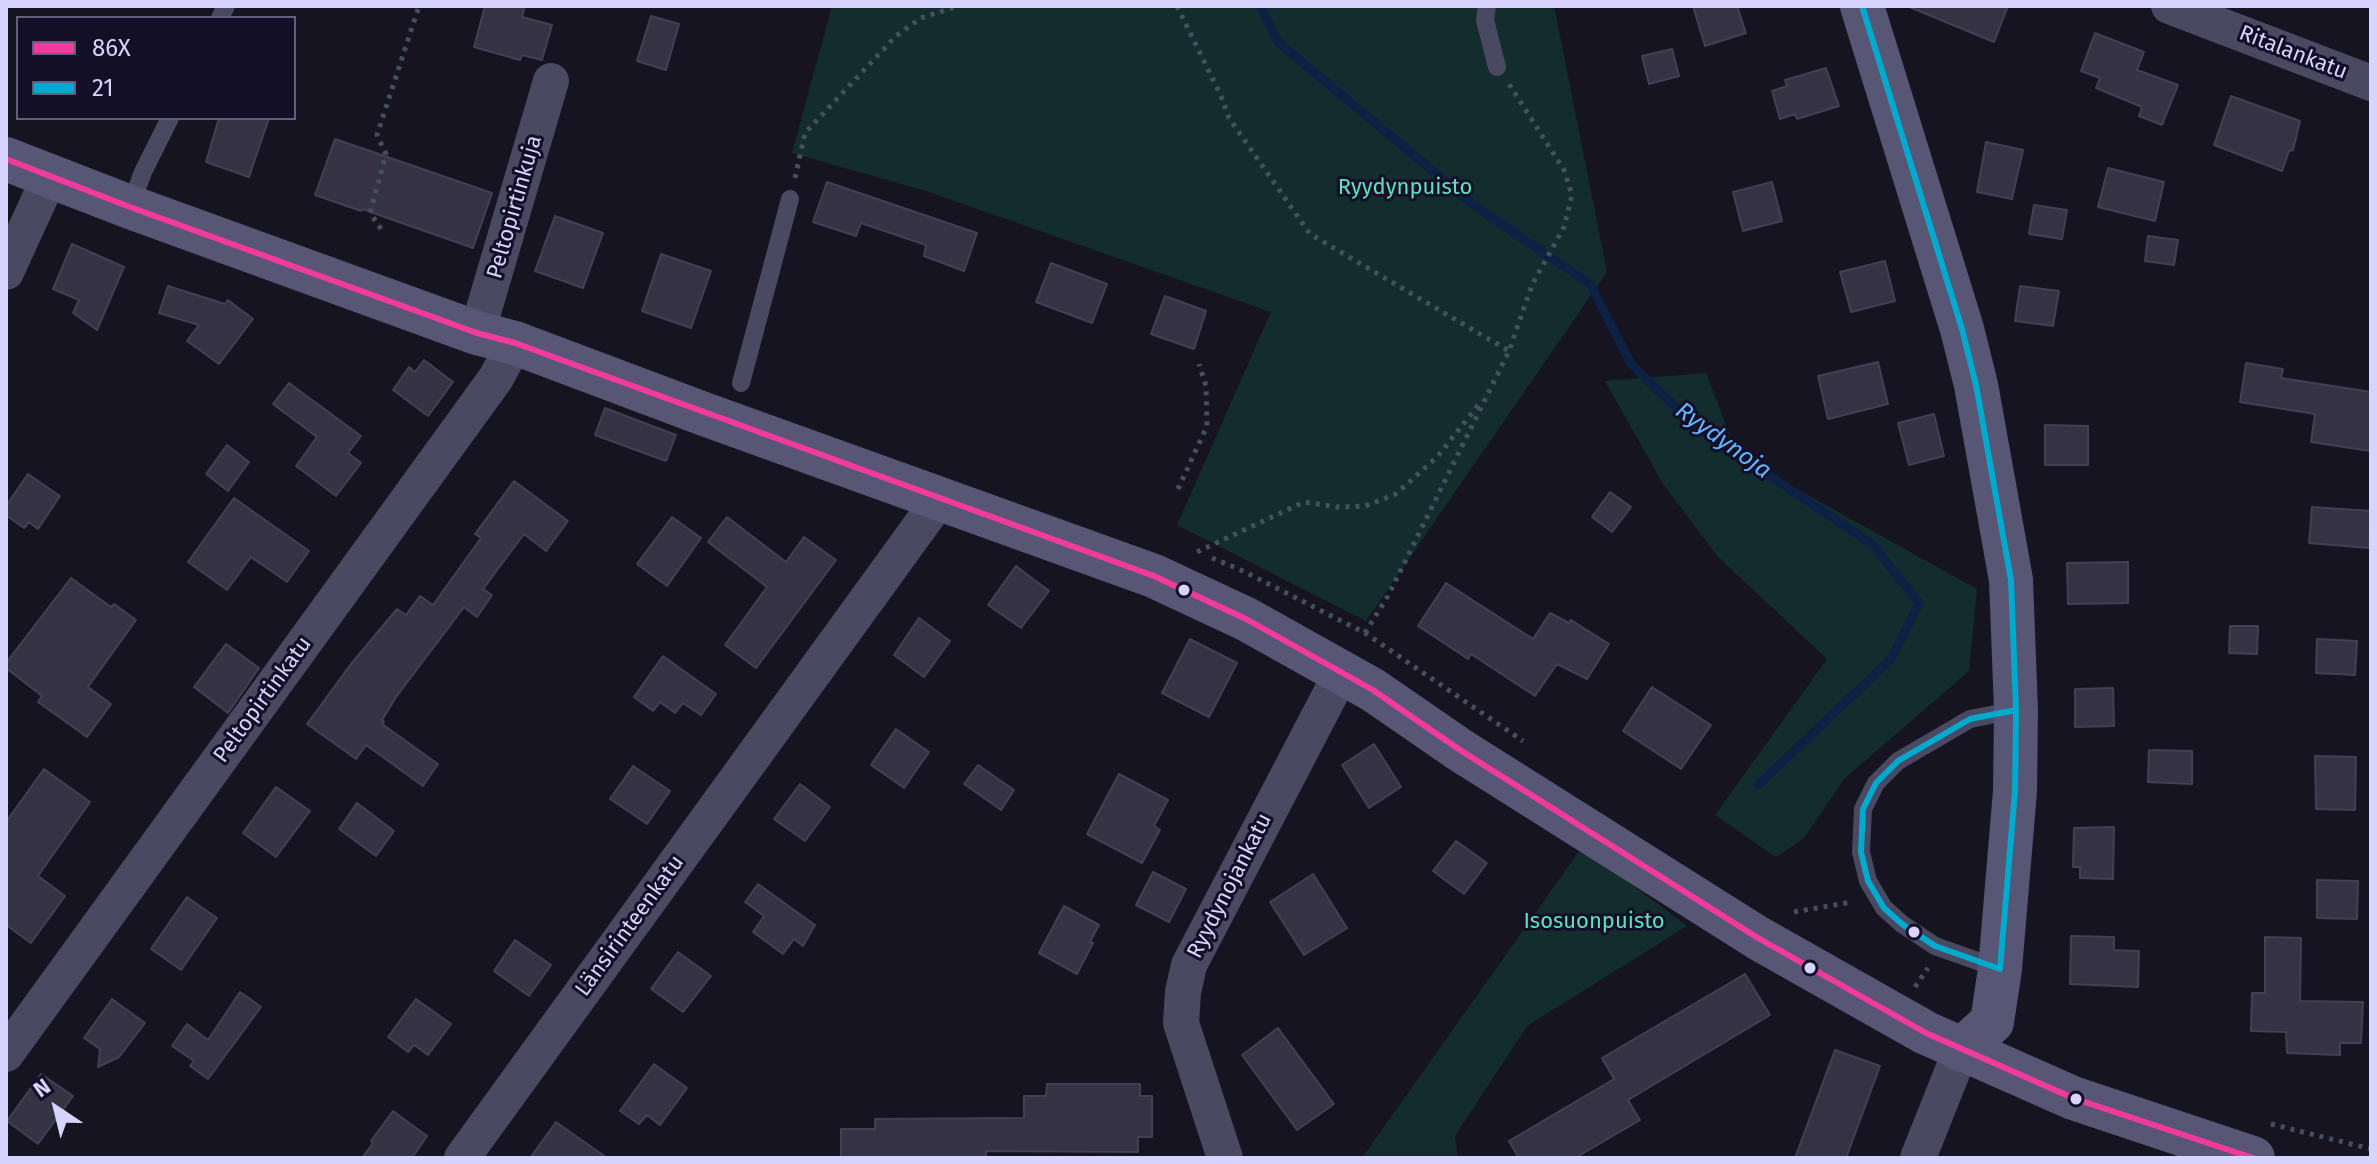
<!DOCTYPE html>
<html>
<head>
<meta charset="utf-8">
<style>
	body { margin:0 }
	#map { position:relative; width:2377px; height:1164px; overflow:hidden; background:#161421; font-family:"Fira Sans",sans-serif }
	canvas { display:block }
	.frame { position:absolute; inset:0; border:8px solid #d9d4ff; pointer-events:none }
	.legend { position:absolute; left:16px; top:16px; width:280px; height:104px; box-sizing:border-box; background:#130f26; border:2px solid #625e7d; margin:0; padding:10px 14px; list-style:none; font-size:24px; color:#d9d4ff }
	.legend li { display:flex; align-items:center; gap:16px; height:40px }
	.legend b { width:40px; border:2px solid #625e7d }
	.north { position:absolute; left:16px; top:1068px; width:80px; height:80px; -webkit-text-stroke:6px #130f26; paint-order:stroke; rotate:325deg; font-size:22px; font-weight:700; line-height:32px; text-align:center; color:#d9d4ff }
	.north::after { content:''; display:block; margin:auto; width:28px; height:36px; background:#d9d4ff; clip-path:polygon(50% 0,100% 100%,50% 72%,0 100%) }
</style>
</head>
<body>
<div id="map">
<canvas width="2377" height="1164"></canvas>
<div class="frame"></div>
<ul class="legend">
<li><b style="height:10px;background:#f13a9d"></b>86X</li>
<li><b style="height:10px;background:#00a9ce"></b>21</li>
</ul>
<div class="north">N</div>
</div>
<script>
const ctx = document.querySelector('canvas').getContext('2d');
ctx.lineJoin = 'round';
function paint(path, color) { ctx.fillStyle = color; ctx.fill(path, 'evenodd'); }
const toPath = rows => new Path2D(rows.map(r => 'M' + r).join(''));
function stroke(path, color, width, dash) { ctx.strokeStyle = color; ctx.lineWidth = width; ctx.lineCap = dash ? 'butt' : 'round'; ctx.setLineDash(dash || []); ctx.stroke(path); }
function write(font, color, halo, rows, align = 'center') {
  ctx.font = font + ' "Fira Sans",sans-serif'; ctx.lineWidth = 6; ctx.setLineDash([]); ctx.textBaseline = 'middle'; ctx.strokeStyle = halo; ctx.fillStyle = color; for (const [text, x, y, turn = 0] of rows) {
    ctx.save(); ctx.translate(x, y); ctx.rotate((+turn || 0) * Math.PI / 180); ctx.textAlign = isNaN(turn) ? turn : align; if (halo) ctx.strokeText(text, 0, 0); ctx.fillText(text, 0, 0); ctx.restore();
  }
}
paint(toPath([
	[832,6,1554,6,1607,272,1366,621,1177,525,1271,312,926,191,792,153],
	[1706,373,1734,446,1786,483,1977,589,1969,671,1844,779,1804,838,1776,857,1715,815,1827,659,1717,556,1663,484,1605,381],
	[1582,847,1687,926,1527,1026,1455,1136,1458,1158,1362,1158]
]), '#132c2d');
stroke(toPath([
	[1260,6,1278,42,1475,206,1590,284,1631,364,1696,427,1872,544,1919,603,1891,659,1758,785]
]), '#0d2144', 9);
const building = toPath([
	[485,6,525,6,522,17,552,25,542,60,522,55,520,60,474,47,485,6],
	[1693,6,1737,6,1746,33,1705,46,1693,6],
	[1907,6,2008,6,1994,42,1907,6],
	[651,16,679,24,666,70,637,61,651,16],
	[2095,33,2144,52,2137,70,2178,85,2162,125,2139,116,2142,107,2096,88,2100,78,2081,71,2095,33],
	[1672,49,1679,76,1649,84,1642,56,1672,49],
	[1826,68,1839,106,1797,119,1795,114,1780,119,1772,91,1787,86,1785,80,1826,68],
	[2231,96,2300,121,2293,150,2289,151,2282,171,2214,145,2231,96],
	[219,118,269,118,249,177,206,162,219,118],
	[335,139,492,193,473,248,362,209,361,211,315,195,335,139],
	[1986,142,2023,150,2012,199,1977,192,1986,142],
	[2108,168,2164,182,2155,221,2098,207,2108,168],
	[827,182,977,233,964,271,924,256,926,245,861,223,856,236,813,222,827,182],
	[1772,182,1782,221,1743,231,1733,192,1772,182],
	[2034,205,2067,210,2062,239,2029,234,2034,205],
	[555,216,603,233,583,288,535,271,555,216],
	[2148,236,2178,240,2174,265,2145,261,2148,236],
	[72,244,124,267,97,330,73,313,79,300,53,289,72,244],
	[661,254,711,271,691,328,642,311,661,254],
	[1885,261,1895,301,1851,312,1840,272,1885,261],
	[1051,263,1107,284,1092,323,1036,302,1051,263],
	[168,286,225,304,228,300,253,319,219,364,187,341,199,325,159,313,168,286],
	[2020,286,2059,291,2053,326,2015,321,2020,286],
	[1165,296,1206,311,1194,349,1151,334,1165,296],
	[424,360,453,382,428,416,393,390,409,367,415,372,424,360],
	[1878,362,1888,404,1828,419,1818,376,1878,362],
	[2246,363,2283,369,2281,378,2371,392,2371,451,2311,442,2315,414,2240,402,2246,363],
	[289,383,361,436,348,453,361,463,336,496,296,466,317,437,273,404,289,383],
	[605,408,676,435,666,461,595,435,605,408],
	[1934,414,1944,456,1909,465,1898,423,1934,414],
	[2045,425,2088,426,2088,465,2045,465,2045,425],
	[227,445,249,462,228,491,206,474,227,445],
	[28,474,60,496,38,529,29,522,24,528,6,515,6,506,28,474],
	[514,481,568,521,546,551,524,534,483,589,492,595,477,617,464,607,396,697,382,720,384,722,382,724,438,764,423,786,366,745,356,759,307,724,351,664,397,609,406,615,420,596,433,605,481,538,475,534,514,481],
	[1610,492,1631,507,1612,532,1592,517,1610,492],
	[234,498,309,551,287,582,251,557,227,590,188,562,234,498],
	[2312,507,2371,511,2369,548,2309,543,2312,507],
	[672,517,701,538,667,586,637,564,672,517],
	[727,517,786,562,804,537,836,560,756,668,725,645,767,587,708,542,727,517],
	[2128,562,2128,603,2068,604,2067,563,2128,562],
	[1016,566,1049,591,1021,628,988,605,1016,566],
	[71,578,111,607,114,604,136,620,88,687,111,704,87,737,38,702,42,696,6,668,6,663,71,578],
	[1446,583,1533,639,1550,613,1569,623,1571,620,1609,644,1587,679,1557,664,1535,696,1471,654,1468,659,1418,626,1446,583],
	[919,618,950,641,924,677,894,655,919,618],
	[2230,626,2258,626,2257,654,2229,653,2230,626],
	[1190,639,1237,663,1209,717,1162,693,1190,639],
	[2317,639,2357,641,2355,675,2316,673,2317,639],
	[226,644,259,668,228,713,194,687,226,644],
	[663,656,716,694,701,715,683,703,675,713,660,702,653,711,634,697,663,656],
	[1652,687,1711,725,1681,769,1623,731,1652,687],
	[2113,688,2114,726,2075,727,2075,689,2113,688],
	[896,729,929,752,904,788,871,765,896,729],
	[1374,744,1401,787,1369,808,1342,765,1374,744],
	[2149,750,2192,751,2192,784,2148,782,2149,750],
	[2315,756,2356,757,2355,810,2316,809,2315,756],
	[978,765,1014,790,1001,810,964,784,978,765],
	[633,766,670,791,647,824,610,799,633,766],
	[44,769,90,802,38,876,65,896,31,943,6,925,6,822,44,769],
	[1119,774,1168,800,1154,826,1160,830,1142,863,1087,834,1119,774],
	[800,784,830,807,805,841,774,819,800,784],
	[276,787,310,811,276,857,243,833,276,787],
	[357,803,394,831,376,856,339,829,357,803],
	[2114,827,2113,879,2080,878,2080,867,2073,867,2074,828,2114,827],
	[1456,841,1487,863,1464,894,1433,871,1456,841],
	[1153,872,1186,889,1169,922,1136,905,1153,872],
	[1313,874,1347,928,1304,955,1270,902,1313,874],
	[2317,880,2358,881,2357,919,2317,918,2317,880],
	[758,884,815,925,803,946,794,939,783,954,753,932,764,916,745,902,758,884],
	[187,897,217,918,181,970,151,949,187,897],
	[1064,906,1099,925,1090,942,1093,943,1077,974,1039,953,1064,906],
	[2071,936,2114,937,2114,950,2139,951,2138,987,2070,984,2071,936],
	[2265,937,2301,938,2300,1001,2363,1002,2361,1043,2340,1043,2340,1055,2287,1053,2286,1032,2251,1031,2252,993,2265,993,2265,937],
	[515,940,551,965,529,996,494,971,515,940],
	[678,952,711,976,683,1012,651,989,678,952],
	[1745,974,1770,1015,1628,1100,1640,1120,1575,1158,1519,1158,1509,1141,1614,1079,1602,1058,1745,974],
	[240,992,261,1007,208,1079,190,1066,194,1061,172,1046,187,1024,208,1040,240,992],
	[112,999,145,1023,119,1057,98,1067,100,1049,84,1038,112,999],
	[416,999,451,1024,428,1055,414,1045,408,1052,388,1037,416,999],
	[1278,1028,1334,1104,1297,1130,1242,1055,1278,1028],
	[1835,1050,1880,1066,1846,1158,1795,1158,1835,1050],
	[654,1064,687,1088,660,1125,647,1115,639,1124,620,1111,654,1064],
	[41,1074,73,1096,38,1144,7,1121,41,1074],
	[1047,1084,1140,1084,1140,1096,1152,1096,1152,1137,1138,1137,1138,1152,986,1151,986,1158,841,1158,841,1129,875,1129,875,1119,1024,1118,1024,1096,1046,1096,1047,1084],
	[393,1111,427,1136,412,1158,362,1158,373,1143,371,1141,393,1111],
	[556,1122,607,1158,530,1158,556,1122]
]);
paint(building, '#343243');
stroke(building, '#433f54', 2);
stroke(toPath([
	[1177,6,1221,96,1229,118,1310,234,1509,351],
	[795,178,805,133,896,36,921,18,958,6],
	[381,229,370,213,386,154,377,135,419,6],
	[1178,489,1207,426,1206,386,1199,364],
	[1197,552,1304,502,1337,507,1365,506,1396,494,1438,456,1479,404],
	[1212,558,1241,570,1365,633,1523,741],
	[1365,633,1388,596,1509,351,1532,285,1564,227,1572,195,1564,170,1509,84],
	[1794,912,1852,902],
	[1915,987,1928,968],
	[2271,1124,2371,1149]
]), '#44505f', 5, [4, 6]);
stroke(toPath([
	[1487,6,1485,20,1497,67],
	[220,18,226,6],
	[130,207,143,172,170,118],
	[741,383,790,199],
	[2000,969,1935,946,1902,924,1884,908,1868,881,1861,852,1863,809,1876,783,1898,761,1970,719,2016,710]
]), '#4a4962', 18);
stroke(toPath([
	[2169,6,2371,83],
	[6,272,50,176],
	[477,333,551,81],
	[6,1054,496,378,515,343],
	[462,1158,939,500],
	[1225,1158,1181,1023,1183,992,1189,965,1342,672],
	[1918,1158,1961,1050]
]), '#4a4962', 36);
stroke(toPath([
	[1862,6,1962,329,1976,385,2011,580,2016,710,2015,791,2000,969,1992,1022,1961,1050],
	[6,159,130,207,477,333,515,343,704,414,1154,576,1246,619,1373,690,1460,750,1758,938,1926,1033,2073,1098,2253,1158]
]), '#575674', 44);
stroke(toPath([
	[6,159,130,207,477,333,515,343,1154,576,1246,619,1373,690,1460,750,1758,938,1926,1033,2073,1098,2253,1158]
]), '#f13a9d', 6);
stroke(toPath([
	[1862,6,1962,329,1976,385,2011,580,2016,710],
	[2016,710,2015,791,2000,969,1935,946,1902,924,1884,908,1868,881,1861,852,1863,809,1876,783,1898,761,1970,719,2016,710]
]), '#00a9ce', 6);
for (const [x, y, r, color] of [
	[1184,590,7,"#d9d4ff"],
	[1914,932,7,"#d9d4ff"],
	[1810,968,7,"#d9d4ff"],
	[2076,1099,7,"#d9d4ff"]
]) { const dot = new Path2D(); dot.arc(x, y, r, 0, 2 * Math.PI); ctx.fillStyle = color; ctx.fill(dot); stroke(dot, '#130f26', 3); }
write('22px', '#d9d4ff', '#130f26', [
	["Ritalankatu",2293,53,21],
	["Peltopirtinkuja",515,207,-74],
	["Peltopirtinkatu",263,700,-54],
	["Ryydynojankatu",1230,886,-63],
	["Länsirinteenkatu",630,926,-54]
]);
write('22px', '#5fe0c0', '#130f26', [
	["Ryydynpuisto",1405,188],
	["Isosuonpuisto",1594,922]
]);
write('italic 24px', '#62b6ff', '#130f26', [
	["Ryydynoja",1723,441,36]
]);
</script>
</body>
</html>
